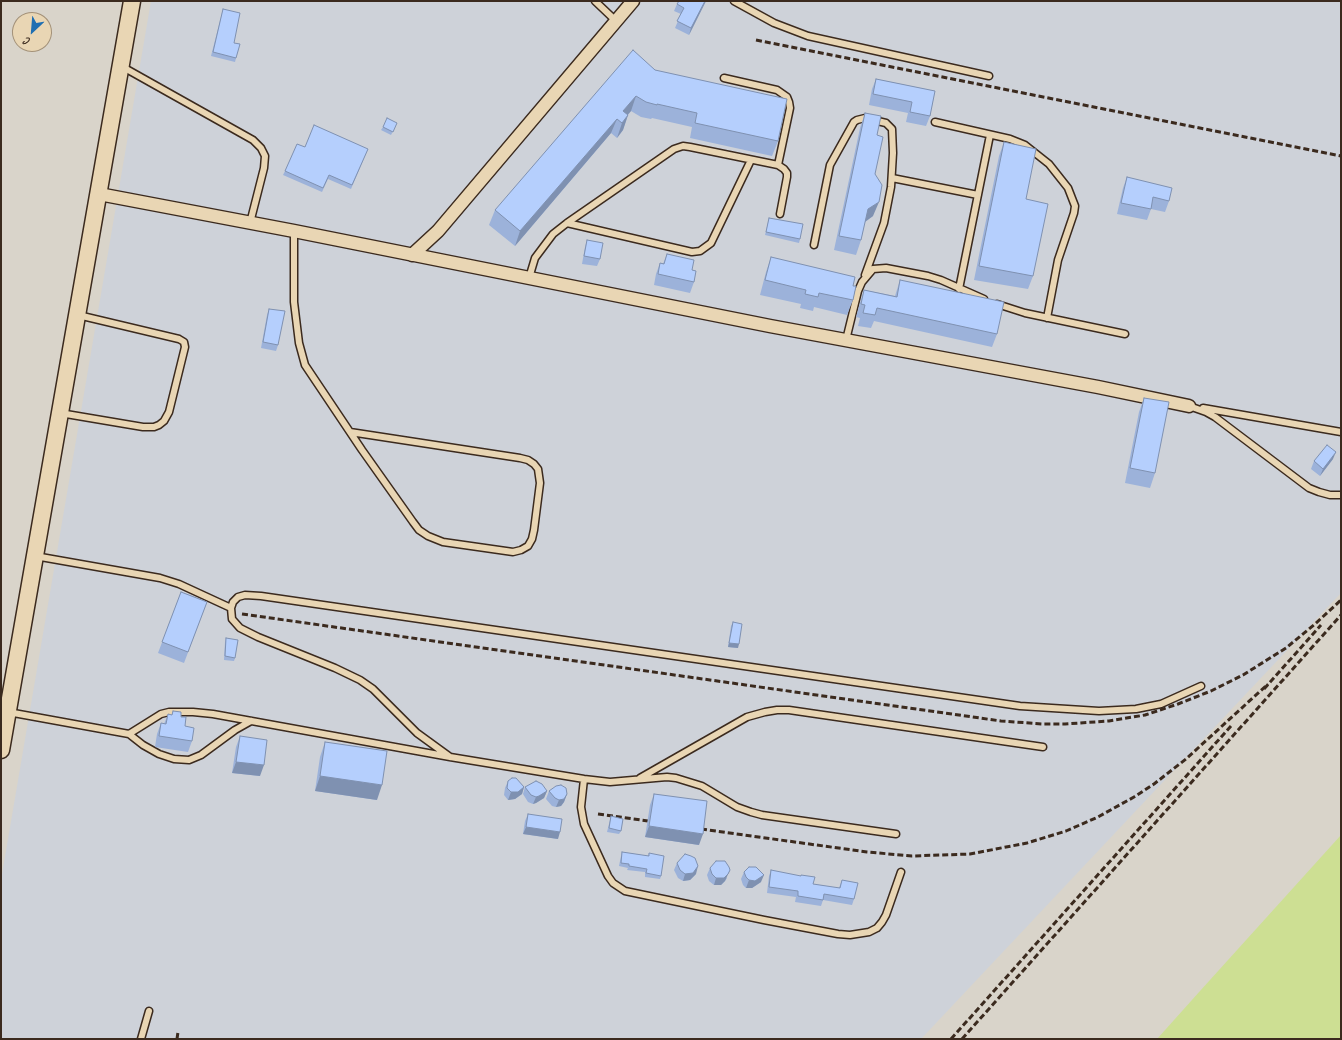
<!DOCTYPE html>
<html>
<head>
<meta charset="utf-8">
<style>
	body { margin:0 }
	#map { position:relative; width:1342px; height:1040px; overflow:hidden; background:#d9d4ca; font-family:Caveat,sans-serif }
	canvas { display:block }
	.frame { position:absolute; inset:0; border:2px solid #3b2a1e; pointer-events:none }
	.north { position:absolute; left:12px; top:12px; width:40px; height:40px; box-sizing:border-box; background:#e9d6b4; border:1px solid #a39178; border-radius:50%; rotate:206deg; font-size:11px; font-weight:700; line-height:16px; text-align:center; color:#3b2a1e }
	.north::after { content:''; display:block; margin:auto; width:14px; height:18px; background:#1f6fb2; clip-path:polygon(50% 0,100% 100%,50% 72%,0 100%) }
</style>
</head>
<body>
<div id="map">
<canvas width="1342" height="1040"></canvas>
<div class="frame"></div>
<div class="north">С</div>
</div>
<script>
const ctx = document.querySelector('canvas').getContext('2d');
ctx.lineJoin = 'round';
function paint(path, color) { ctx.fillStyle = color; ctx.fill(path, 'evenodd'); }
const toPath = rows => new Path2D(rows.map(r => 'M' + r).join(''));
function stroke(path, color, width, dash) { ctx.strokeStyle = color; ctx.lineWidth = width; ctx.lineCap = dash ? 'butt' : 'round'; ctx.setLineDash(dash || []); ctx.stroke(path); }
paint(toPath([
	[151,1,1341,1,1341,593,921,1039,1,1039,1,880]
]), '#ced2d9');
paint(toPath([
	[1341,835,1341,1039,1157,1039,1200,991]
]), '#cddf93');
const service = toPath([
	[595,1,616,21],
	[734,1,774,23,808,36,989,76],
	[121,66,253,140,261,148,265,156,264,168,250,223],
	[724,78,777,90,787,97,789,102,790,108,778,165],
	[935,122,1010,139,1025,145,1049,164,1068,188,1075,206,1074,213,1058,260,1047,318],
	[892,178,978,195],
	[567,223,692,252,700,251,711,243,751,160],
	[294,231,294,302,299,343,305,365,362,450,413,522,419,530,428,536,443,542,513,552,521,550,528,546,532,539,534,530,540,483,538,469,534,464,528,460,520,458,350,432],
	[814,245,830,165,854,122,857,120,865,118,886,123,892,129,893,153,891,187,884,223,865,275],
	[529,278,535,258,553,234,567,223,674,149,683,146,690,147,778,165,784,169,787,173,787,177,780,214],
	[959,289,990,135],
	[997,304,1025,313,1125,334],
	[846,340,858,291,862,282,873,269,886,268,928,276,941,280,984,299],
	[1189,406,1206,412,1215,417,1309,488,1319,492,1330,495,1341,495],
	[1203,408,1341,432],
	[60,413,143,427,154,427,159,425,164,421,169,412,185,347,184,342,179,339,78,315],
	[35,556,160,578,179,584,231,608],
	[8,712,129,734,161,714,169,712,193,712,213,714,450,757,584,779,610,782,667,777,676,778,702,786,737,807,751,812,762,815,896,834],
	[129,734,143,745,159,754,174,759,189,760,201,755,235,730,251,721],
	[450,757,417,733,373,689,360,680,335,668,258,637,240,628,232,619,231,608,233,602,238,597,245,595,261,596,1020,706,1099,711,1136,709,1161,704,1201,686],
	[640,778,747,717,765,712,777,710,789,710,1043,747],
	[584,779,581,807,584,824,608,876,613,883,625,891,764,920,838,934,850,935,869,932,877,928,882,922,886,915,901,872],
	[141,1039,149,1011]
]);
const minor = toPath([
	[99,194,294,231,770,326,1098,387,1189,406],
	[412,255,438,231,633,1]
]);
const secondary = toPath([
	[1,750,132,1]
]);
stroke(service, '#3b2a1e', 9);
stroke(minor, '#3b2a1e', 15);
stroke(secondary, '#3b2a1e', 19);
stroke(service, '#e9d6b4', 6);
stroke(minor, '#e9d6b4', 12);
stroke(secondary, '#e9d6b4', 16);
stroke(toPath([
	[756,40,1341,156],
	[242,614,1001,721,1043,724,1065,724,1109,721,1145,715,1178,704,1211,691,1243,675,1286,648,1315,624,1341,600],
	[1264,689,1321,625],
	[598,814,648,821],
	[701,829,867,852,912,856,970,854,1027,843,1066,831,1098,817,1134,797,1154,784,1186,759,1268,684],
	[177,1039,178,1032],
	[951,1039,1231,726],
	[962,1039,1341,615]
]), '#3b2a1e', 3, [6, 3]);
paint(toPath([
	[679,1,706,1,689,35,675,28,681,14,674,11,677,4],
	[223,9,234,43,236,58,235,62,211,56],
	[655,70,778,141,772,156,690,138,692,127,652,118,651,119,641,117,631,111,628,115,623,130,617,138,611,133,515,246,489,225,495,210],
	[876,79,935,91,930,116,926,126,906,122,908,113,869,105,872,89],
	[865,113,877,135,873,216,865,222,861,240,856,255,834,250,860,128],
	[397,123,391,135,381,130,383,127],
	[1004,142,1026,199,1033,276,1028,289,974,280,999,156],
	[305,147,368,149,351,189,328,179,322,192,283,175,285,171],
	[1127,177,1169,201,1165,212,1151,209,1147,220,1117,214,1123,188],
	[769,218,800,239,799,243,765,235],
	[587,240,600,259,597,266,582,264,585,247],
	[667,254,692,270,694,282,690,293,654,285,656,274,660,263,663,264],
	[771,257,853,286,853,300,847,315,814,307,813,311,800,308,801,304,760,295,766,272],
	[900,280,997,334,992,347,874,321,871,328,858,326,860,318,856,317,860,303,864,290,895,296],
	[269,309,278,345,276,351,261,348,267,315],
	[1144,398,1155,473,1150,488,1125,483,1139,412],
	[1333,459,1320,476,1311,469,1314,461],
	[181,592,207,602,184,663,158,653],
	[733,622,738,648,728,647,731,626],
	[226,638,235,658,234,661,224,660,225,642],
	[173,711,181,717,185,726,192,741,188,752,155,747,157,734,161,723,164,724,168,714,172,715],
	[240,736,260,776,232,773,236,747],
	[325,742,377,800,315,791,320,757],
	[508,781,524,787,522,794,515,799,508,800,504,795,505,788],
	[525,787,547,791,544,798,536,803,533,804,528,802,523,794],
	[549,791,567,794,564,802,561,806,556,807,552,806,546,799],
	[654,794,699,845,645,837,650,805],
	[528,814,558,839,523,834,525,821],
	[611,816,621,831,619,834,607,832],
	[622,852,648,856,649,853,661,876,660,879,645,877,645,872,627,870,628,868,619,866,621,856],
	[677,863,696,874,690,880,683,881,678,878,674,870],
	[710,868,727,878,725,881,721,885,714,885,709,881,707,875],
	[771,870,813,884,839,888,842,880,854,899,852,905,823,900,821,906,795,902,796,897,767,893,769,876],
	[744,872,761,882,752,888,746,888,743,885,741,879]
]), '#9cb2da');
paint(toPath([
	[705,1,706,1,689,35,691,28],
	[636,96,631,111,621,122,623,111],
	[628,115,623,130,617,138,622,123],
	[617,119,611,133,515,246,520,231],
	[879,202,873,216,862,224,868,209],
	[1336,452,1333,459,1320,476,1323,469],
	[729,643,739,644,738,648,728,647],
	[236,762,264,765,260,776,232,773],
	[320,776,382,785,377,800,315,791],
	[524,787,522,794,515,799,508,800,511,792],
	[547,791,544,798,536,803,533,804,536,797],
	[567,794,564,802,561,806,556,807,559,800],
	[649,826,703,834,699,845,645,837],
	[526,827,560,832,558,839,523,834],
	[698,866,696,874,690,880,683,881,685,874],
	[730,870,725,881,721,885,714,885,716,878],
	[764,875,761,882,752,888,746,888,749,880]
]), '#7f91b1');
const building = toPath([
	[679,1,705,1,691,28,677,21,684,8,677,4,679,1],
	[223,9,240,13,234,43,240,44,236,58,213,52,223,9],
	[633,50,655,70,787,99,778,141,695,123,697,113,657,104,657,105,646,102,636,96,623,111,628,115,622,123,617,119,520,231,495,210,633,50],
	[876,79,935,91,930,116,910,112,912,102,873,94,876,79],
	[865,113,881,116,877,135,883,137,875,174,882,185,879,202,868,209,861,240,839,236,865,113],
	[387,118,397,123,393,132,383,127,387,118],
	[314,125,368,149,352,185,329,175,323,188,285,171,297,144,305,147,314,125],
	[1004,142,1036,149,1026,199,1048,204,1033,276,979,266,1004,142],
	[1127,177,1172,188,1169,201,1153,197,1151,209,1121,203,1127,177],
	[769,218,803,224,800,239,766,232,769,218],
	[587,240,603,243,600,259,584,256,587,240],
	[667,254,694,260,692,270,696,271,694,282,658,274,660,263,664,264,667,254],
	[771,257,855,277,853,286,856,286,853,300,819,293,818,297,805,294,806,290,765,280,771,257],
	[900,280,1004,302,997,334,877,308,875,315,863,313,865,305,861,304,864,290,897,297,900,280],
	[269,309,285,311,278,345,263,342,269,309],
	[1144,398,1169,402,1155,473,1130,468,1144,398],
	[1327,445,1336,452,1323,469,1314,461,1327,445],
	[181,592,207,602,188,652,162,642,181,592],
	[733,622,742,624,739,644,729,643,733,622],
	[226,638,238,640,235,658,225,656,226,638],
	[173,711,181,712,181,717,186,717,185,726,194,728,192,741,159,736,161,723,166,724,168,714,172,715,173,711],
	[240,736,267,740,264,765,236,762,240,736],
	[325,742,387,751,382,785,320,776,325,742],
	[512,778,516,778,524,787,518,792,511,792,507,788,508,781,512,778],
	[536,781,542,784,547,791,539,796,536,797,531,795,525,787,536,781],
	[561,785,566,788,567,794,564,799,559,800,555,798,549,791,556,786,561,785],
	[654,794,707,801,703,834,649,826,654,794],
	[528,814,562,819,560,832,526,827,528,814],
	[611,816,623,819,621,831,609,828,611,816],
	[622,852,649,856,649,853,664,856,661,876,646,873,647,869,629,866,629,864,621,863,622,852],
	[685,854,691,856,695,858,698,866,693,873,685,874,680,870,677,863,685,854],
	[716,861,725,861,729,867,730,870,728,874,724,878,716,878,712,874,710,868,716,861],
	[749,867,756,867,764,875,755,881,749,880,746,877,744,872,749,867],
	[771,870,801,876,801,875,815,877,813,884,840,888,842,880,858,883,854,899,824,894,823,900,798,896,798,891,769,887,771,870]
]);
paint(building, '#b5cffd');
stroke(building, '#7f91b1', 1);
</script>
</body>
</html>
